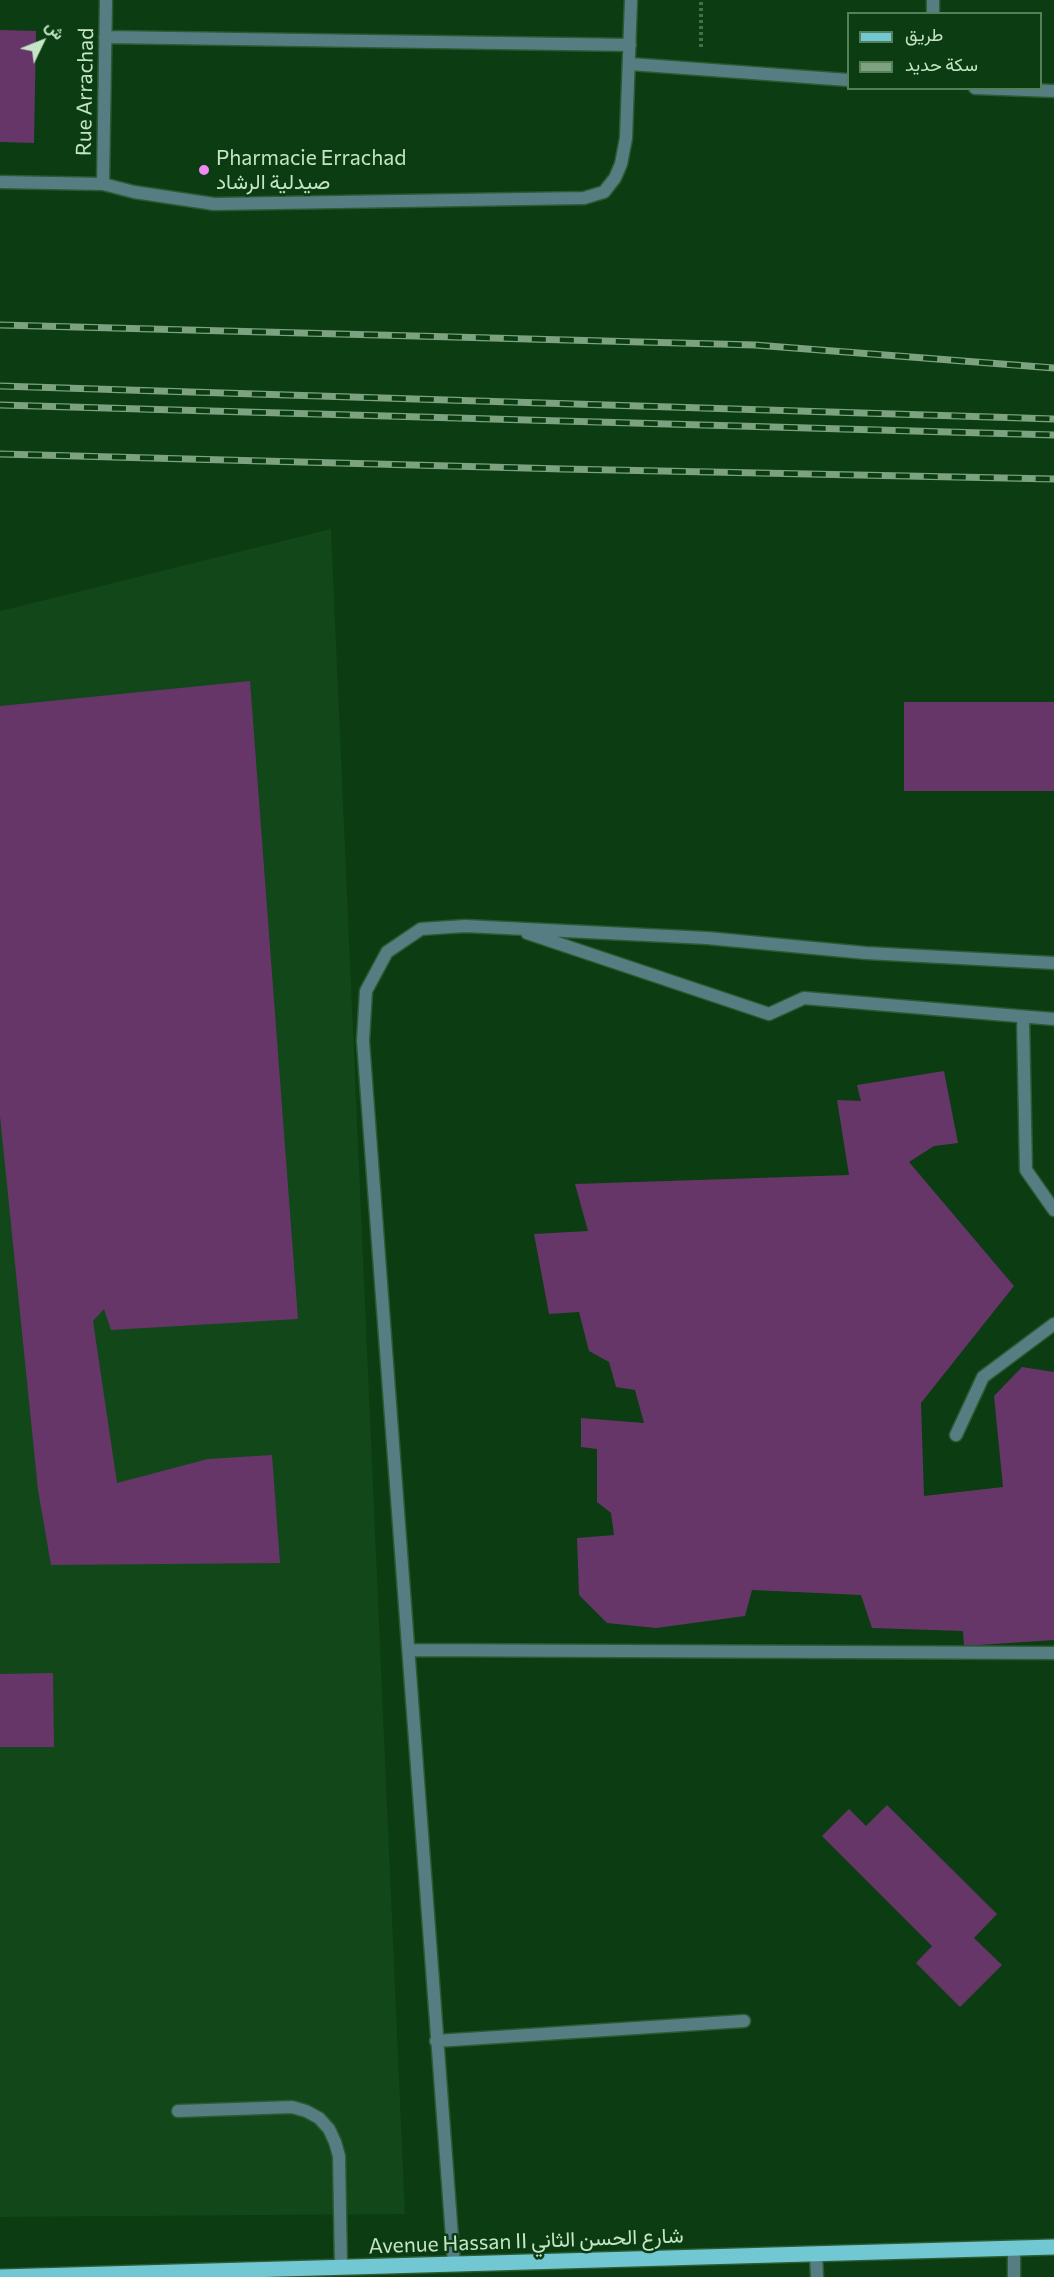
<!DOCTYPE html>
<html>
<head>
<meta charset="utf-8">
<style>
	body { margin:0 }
	#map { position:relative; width:1054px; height:2277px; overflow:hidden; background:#0b3c12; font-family:Commissioner,Vazirmatn,sans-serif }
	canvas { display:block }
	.legend { position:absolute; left:847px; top:12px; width:195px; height:78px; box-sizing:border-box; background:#0b3c12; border:2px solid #55805a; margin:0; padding:8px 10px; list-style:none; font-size:18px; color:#c5e5c6 }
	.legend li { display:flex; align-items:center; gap:12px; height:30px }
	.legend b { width:30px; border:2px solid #55805a }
	.north { position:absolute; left:12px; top:12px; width:60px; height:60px; -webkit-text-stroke:4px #0b3c12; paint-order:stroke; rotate:47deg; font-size:16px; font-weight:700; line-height:24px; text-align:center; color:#c5e5c6 }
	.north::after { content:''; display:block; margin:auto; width:21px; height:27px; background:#c5e5c6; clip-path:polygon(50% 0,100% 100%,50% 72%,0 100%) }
</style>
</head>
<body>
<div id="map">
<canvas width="1054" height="2277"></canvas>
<ul class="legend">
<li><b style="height:8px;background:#72c8d2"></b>طريق</li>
<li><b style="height:8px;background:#7ca27f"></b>سكة حديد</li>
</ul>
<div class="north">ش</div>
</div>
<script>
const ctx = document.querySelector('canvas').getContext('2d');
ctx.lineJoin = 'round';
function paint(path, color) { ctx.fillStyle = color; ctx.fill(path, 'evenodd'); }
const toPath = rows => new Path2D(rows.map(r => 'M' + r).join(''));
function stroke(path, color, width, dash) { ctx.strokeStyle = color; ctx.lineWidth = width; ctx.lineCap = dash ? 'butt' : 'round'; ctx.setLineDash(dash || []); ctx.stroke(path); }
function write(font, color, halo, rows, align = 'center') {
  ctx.font = font + ' Commissioner,Vazirmatn,sans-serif'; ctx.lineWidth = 5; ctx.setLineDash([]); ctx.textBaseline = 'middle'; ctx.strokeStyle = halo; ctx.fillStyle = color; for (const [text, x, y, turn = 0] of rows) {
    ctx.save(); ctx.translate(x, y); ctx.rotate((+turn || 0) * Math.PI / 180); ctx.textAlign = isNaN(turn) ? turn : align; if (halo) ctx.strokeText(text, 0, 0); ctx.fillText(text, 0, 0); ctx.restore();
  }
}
paint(toPath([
	[331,529,405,2214,0,2217,0,611]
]), '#114719');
paint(toPath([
	[0,30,36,31,34,143,0,142],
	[250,681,298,1319,111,1330,104,1309,93,1321,117,1483,208,1459,272,1455,280,1563,51,1565,38,1490,0,1116,0,706],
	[904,702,1054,702,1054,791,904,791],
	[944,1071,958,1143,934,1146,909,1162,1014,1286,921,1403,924,1496,1003,1487,994,1396,1022,1367,1054,1372,1054,1640,964,1646,963,1631,872,1628,861,1595,752,1590,745,1616,656,1628,607,1623,579,1595,577,1538,614,1535,611,1513,597,1502,597,1449,581,1447,581,1418,644,1423,635,1390,616,1387,609,1362,589,1351,579,1312,549,1314,534,1234,588,1231,575,1184,849,1175,837,1100,861,1101,857,1085],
	[53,1673,54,1747,0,1747,0,1674],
	[887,1805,997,1914,974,1938,1002,1965,960,2007,916,1963,932,1946,822,1836,849,1809,866,1826]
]), '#663669');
const service = toPath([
	[527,933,769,1014,804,998,1054,1019],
	[1023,1018,1026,1170,1054,1210],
	[956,1435,983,1377,1054,1324],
	[409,1650,1054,1653],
	[436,2041,744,2021],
	[178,2111,292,2107,306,2111,319,2118,329,2129,335,2142,339,2156,341,2267],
	[454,2264,363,1041,366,991,387,952,421,929,465,926,707,938,866,953,1054,963]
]);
const minor = toPath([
	[933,14,933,0],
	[105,37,630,45],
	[630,64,848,80],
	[975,88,1054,91],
	[0,182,103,184,134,192,214,204,584,198,604,192,615,178,621,164,626,138,631,0],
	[103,184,106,0],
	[816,2254,817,2277],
	[1014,2277,1014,2248]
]);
const primary = toPath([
	[0,2277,1054,2247]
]);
stroke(service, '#2c5a32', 15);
stroke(minor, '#2c5a32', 15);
stroke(primary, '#2c5a32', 18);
stroke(toPath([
	[701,47,701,0]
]), '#447049', 4, [3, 3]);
stroke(service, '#557d82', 12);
stroke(minor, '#557d82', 12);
stroke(primary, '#72c8d2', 15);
const rail = toPath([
	[0,325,755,345,1054,368],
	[0,386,1054,419],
	[0,405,1054,435],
	[0,454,563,469,1054,479]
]);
stroke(rail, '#7ca27f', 7);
stroke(rail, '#0b3c12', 4.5, [14]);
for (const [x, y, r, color] of [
	[204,170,6,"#f08bf5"]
]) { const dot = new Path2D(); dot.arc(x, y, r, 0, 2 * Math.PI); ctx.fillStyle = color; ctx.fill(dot); stroke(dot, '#0b3c12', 2); }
write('21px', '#c5e5c6', '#0b3c12', [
	["Rue Arrachad",85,92,-89],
	["Avenue Hassan II شارع الحسن الثاني",526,2241,-2]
]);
write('21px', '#c5e5c6', '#0b3c12', [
	["Pharmacie Errachad",216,158],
	["صيدلية الرشاد",216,182]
], 'left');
</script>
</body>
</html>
